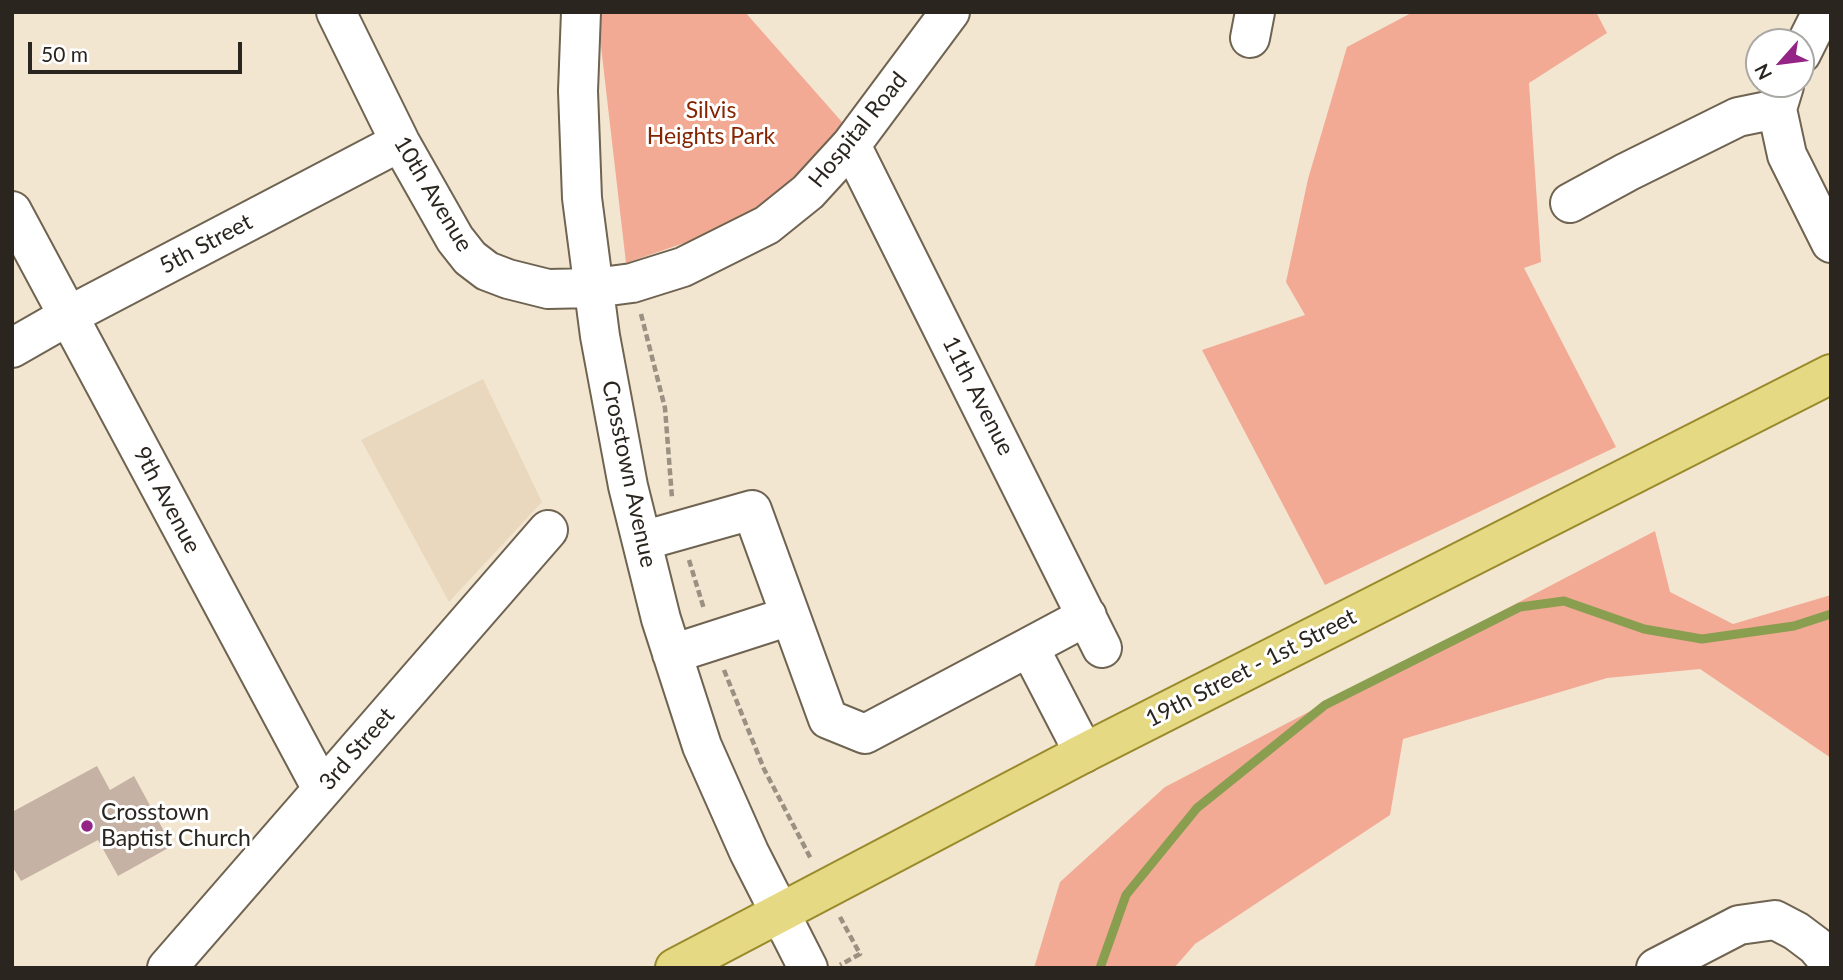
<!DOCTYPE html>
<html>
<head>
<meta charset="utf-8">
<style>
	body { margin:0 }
	#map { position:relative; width:1843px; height:980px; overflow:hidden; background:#f3e6d1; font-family:Lato,sans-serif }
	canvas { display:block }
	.frame { position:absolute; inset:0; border:14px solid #2a251e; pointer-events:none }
	.north { position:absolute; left:1745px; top:28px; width:70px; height:70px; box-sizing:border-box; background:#fff; border:2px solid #aaa8a5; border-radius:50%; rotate:242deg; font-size:19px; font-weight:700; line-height:28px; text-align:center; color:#2a251e }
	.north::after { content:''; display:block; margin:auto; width:24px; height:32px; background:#942485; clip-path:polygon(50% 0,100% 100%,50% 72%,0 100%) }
	.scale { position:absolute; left:28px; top:42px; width:214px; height:32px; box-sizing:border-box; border:4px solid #2a251e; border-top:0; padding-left:9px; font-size:21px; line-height:24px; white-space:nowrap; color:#2a251e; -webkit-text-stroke:5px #fff; paint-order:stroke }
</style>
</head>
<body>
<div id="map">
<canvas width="1843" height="980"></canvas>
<div class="frame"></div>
<div class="north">N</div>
<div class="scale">50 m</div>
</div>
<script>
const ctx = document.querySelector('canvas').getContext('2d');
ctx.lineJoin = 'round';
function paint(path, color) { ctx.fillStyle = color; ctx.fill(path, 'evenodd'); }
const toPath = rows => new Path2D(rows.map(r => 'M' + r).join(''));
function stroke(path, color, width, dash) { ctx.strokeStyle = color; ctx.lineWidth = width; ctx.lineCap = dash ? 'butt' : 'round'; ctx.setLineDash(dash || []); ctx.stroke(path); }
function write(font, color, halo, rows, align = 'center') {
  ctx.font = font + ' Lato,sans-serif'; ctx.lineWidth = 6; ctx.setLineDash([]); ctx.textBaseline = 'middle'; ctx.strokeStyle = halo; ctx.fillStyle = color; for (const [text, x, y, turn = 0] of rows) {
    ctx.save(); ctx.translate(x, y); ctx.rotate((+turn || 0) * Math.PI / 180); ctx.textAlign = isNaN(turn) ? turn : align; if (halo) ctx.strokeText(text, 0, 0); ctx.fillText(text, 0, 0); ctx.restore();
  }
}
paint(toPath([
	[483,379,542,502,449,602,361,440]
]), '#e9d8bd');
paint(toPath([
	[597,12,745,12,842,122,792,206,626,263],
	[1413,12,1596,12,1607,33,1529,83,1541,262,1524,268,1616,447,1325,585,1202,350,1305,315,1286,282,1308,179,1347,47],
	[1655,531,1670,592,1733,624,1831,595,1831,758,1700,669,1607,678,1403,739,1390,815,1195,944,1174,968,1034,968,1060,882,1165,787]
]), '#f2aa95');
stroke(toPath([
	[1100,968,1126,895,1197,808,1325,705,1520,607,1564,601,1644,629,1702,639,1794,626,1831,614]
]), '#8a9e50', 9);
paint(toPath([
	[97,766,110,790,134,776,172,846,118,876,98,840,21,881,12,866,12,812]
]), '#c6b2a4');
const minor = toPath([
	[336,12,400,142,455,239,470,258,487,271,508,279,548,289,594,288,632,283,683,267,767,225,808,192,851,145,950,12],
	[581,12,578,91,582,198,600,336,628,486,661,619,702,746,749,852,808,968],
	[1250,38,1255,12],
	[1801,54,1822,12],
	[1784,86,1777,109,1787,155,1831,243],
	[851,145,1102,648],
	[1570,203,1627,172,1738,117,1777,109],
	[12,211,322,789],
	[12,348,68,316,400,142],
	[642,541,752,510,828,719,865,734,1029,647],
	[672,654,790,616],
	[1084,753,1029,647,1087,616],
	[167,968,548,530],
	[1656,968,1739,925,1775,920,1796,931,1816,946,1831,964]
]);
const major = toPath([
	[675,968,1084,753,1831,374]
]);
stroke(minor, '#6f6351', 42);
stroke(major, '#998a2b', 42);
stroke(toPath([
	[641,314,665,408,672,498],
	[689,560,704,609],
	[724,670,764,769,811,859],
	[840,917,860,954,840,965]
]), '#9b9182', 4.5, [7, 3.5]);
stroke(minor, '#fff', 38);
stroke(major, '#e6d984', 38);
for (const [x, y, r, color] of [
	[87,826,7,"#942485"]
]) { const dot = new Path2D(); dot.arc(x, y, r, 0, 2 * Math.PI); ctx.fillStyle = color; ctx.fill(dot); stroke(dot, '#fff', 2.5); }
write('23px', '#852501', '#fff', [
	["Silvis",711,111],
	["Heights Park",711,137]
]);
write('23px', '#2a251e', '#fff', [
	["Hospital Road",858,130,-51],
	["10th Avenue",433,194,59],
	["5th Street",206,244,-28],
	["11th Avenue",978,396,63],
	["Crosstown Avenue",629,474,78],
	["9th Avenue",167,500,62],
	["19th Street - 1st Street",1251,668,-27],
	["3rd Street",357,749,-49]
]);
write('23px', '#2a251e', '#fff', [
	["Crosstown",101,813],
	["Baptist Church",101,839]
], 'left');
</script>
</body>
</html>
